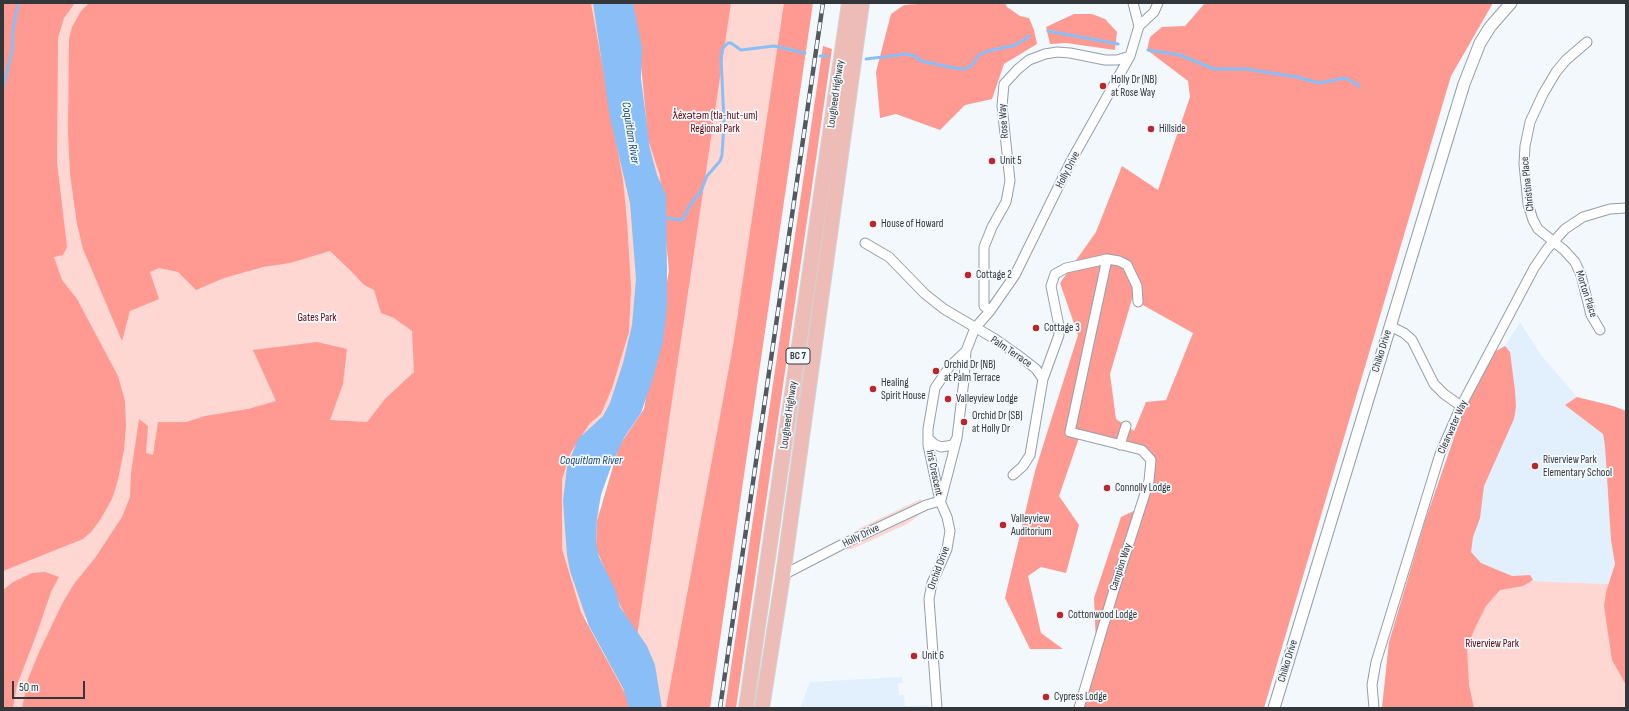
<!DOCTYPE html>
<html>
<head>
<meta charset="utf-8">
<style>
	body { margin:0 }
	#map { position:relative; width:1629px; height:711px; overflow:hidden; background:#f3f8fc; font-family:"Sofia Sans Condensed",sans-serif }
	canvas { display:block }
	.frame { position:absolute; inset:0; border:4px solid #33373c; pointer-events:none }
	.scale { position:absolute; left:12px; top:681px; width:73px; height:18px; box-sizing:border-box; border:2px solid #33373c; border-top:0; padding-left:5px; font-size:12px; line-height:14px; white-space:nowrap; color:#33373c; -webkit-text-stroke:3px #f3f8fc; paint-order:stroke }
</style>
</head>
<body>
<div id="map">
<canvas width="1629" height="711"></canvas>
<div class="frame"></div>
<div class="scale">50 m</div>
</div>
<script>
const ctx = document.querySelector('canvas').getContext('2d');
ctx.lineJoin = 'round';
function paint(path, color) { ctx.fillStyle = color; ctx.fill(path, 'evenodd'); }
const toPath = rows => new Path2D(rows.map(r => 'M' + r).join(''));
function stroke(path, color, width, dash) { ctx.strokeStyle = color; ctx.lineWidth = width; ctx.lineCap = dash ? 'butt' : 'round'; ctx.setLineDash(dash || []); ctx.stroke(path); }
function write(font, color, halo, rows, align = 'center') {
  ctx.font = font + ' "Sofia Sans Condensed",sans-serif'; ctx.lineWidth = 3.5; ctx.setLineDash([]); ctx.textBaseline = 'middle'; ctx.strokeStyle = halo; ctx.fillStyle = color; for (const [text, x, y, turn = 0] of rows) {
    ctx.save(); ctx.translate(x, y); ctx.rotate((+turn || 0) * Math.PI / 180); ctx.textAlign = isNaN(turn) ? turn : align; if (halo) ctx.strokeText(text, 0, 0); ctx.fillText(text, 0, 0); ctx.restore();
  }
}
paint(toPath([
	[1520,322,1541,355,1577,397,1613,406,1626,411,1626,586,1609,584,1476,579,1425,521,1464,409,1496,351,1505,346],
	[902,677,903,683,898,683,899,695,904,695,905,706,928,705,929,708,800,708,810,682]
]), '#e2f0fe');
paint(toPath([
	[7,3,679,3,638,76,660,229,596,489,612,596,642,444,669,287,668,255,650,152,647,90,686,3,798,3,695,708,627,708,609,665,597,632,615,614,395,639,470,708,3,708,3,19],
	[921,499,921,501,859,531,858,529],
	[920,514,909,523,863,544,852,549,845,549],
	[1476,579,1609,584,1626,586,1626,708,1382,708,1389,642]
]), '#fed6d2');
paint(toPath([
	[3,3,75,3,64,18,58,38,57,162,67,247,63,255,54,257,62,280,77,299,118,376,125,401,126,426,124,450,118,480,112,499,100,520,91,532,83,539,3,571],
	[89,3,591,3,623,180,627,222,631,287,629,332,612,388,601,414,590,423,571,452,562,479,562,549,581,612,621,686,629,702,629,708,22,708,28,679,40,650,63,602,74,584,95,558,122,517,130,497,131,473,139,419,148,426,146,453,153,455,158,422,186,422,205,416,248,409,276,401,253,350,317,342,347,349,343,384,330,420,367,422,386,398,414,372,412,331,394,318,381,313,374,290,364,285,350,270,330,251,290,263,263,267,224,278,196,290,178,272,159,268,150,272,159,299,130,311,122,341,83,249,77,224,70,174,68,133,69,39,72,27,81,11],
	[630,3,731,3,637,636,621,607,596,548,597,521,619,446,644,409,669,271,660,176,648,139,639,44],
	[784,3,813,3,710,708,666,708,733,346],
	[931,3,1005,3,1007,7,1020,16,1029,18,1034,30,1037,44,1004,64,992,99,965,105,940,130,896,114,880,118,876,72,891,14,904,5],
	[1205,3,1493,3,1451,76,1264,708,1077,708,1096,643,1094,598,1121,517,1138,509,1155,462,1136,444,1079,438,1059,496,1079,525,1066,573,1041,567,1028,576,1041,633,1063,649,1030,649,1005,598,1035,471,1078,335,1060,283,1096,232,1122,166,1158,190,1190,97,1188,81,1147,50,1150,37,1162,27,1185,26],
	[1132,299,1193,333,1166,400,1146,402,1134,431,1116,419,1110,374],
	[1074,14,1092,14,1105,19,1117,32,1115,50,1066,43,1050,44,1046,27],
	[823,46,832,49,736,708,725,708],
	[1505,346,1510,352,1515,391,1516,407,1514,419,1484,486,1480,518,1473,537,1471,552,1481,563,1512,576,1530,575,1533,580,1523,586,1500,590,1486,606,1474,630,1467,648,1469,685,1474,708,1382,708,1389,642,1425,521,1464,409,1496,351],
	[1577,397,1613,406,1626,411,1626,685,1612,660,1604,606,1606,592,1615,564,1611,540,1605,446,1603,434,1565,405],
	[45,572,59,577,51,592,37,633,17,685,13,708,3,708,3,590,13,582,32,573]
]), '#fe9a92');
paint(toPath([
	[593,3,633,3,642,48,641,78,650,149,657,175,666,195,667,269,667,307,663,342,652,381,641,413,624,438,612,464,601,495,597,518,596,542,599,557,616,591,620,607,647,646,655,665,662,708,629,708,623,688,589,626,570,571,567,555,563,501,567,467,578,439,603,416,610,403,623,363,632,325,636,279,630,203,610,118]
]), '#89bff6');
stroke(toPath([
	[1048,31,1118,44],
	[1148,50,1180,55,1214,69,1246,69,1297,77,1319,83,1345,78,1357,84,1359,87],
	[820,56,827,56],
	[866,59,907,54,915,56,921,61,954,68,965,69,972,65,979,55,988,51,1016,45,1029,36],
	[3,87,12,51,13,29,18,3],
	[667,218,679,220,683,219,690,205,701,191,707,176,720,161,722,155,724,123,721,56,723,48,728,43,731,43,741,50,774,46,805,53]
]), '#89bff6', 3);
const minor = toPath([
	[1139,26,1154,12,1158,3],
	[1587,42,1566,60,1556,72,1543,94,1530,122,1525,146,1524,164,1528,204,1533,220,1538,229,1564,250,1575,262,1581,275,1591,315,1600,330],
	[865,243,889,257,925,294,944,309,995,339,1022,358,1036,369,1043,379,1059,335,1059,326,1051,286,1055,274,1066,268,1107,259,1119,261,1127,265,1137,286,1138,302],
	[990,311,984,306,984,247,992,227,1006,202,1010,181,1002,106,1004,84,1018,69,1029,60,1045,54,1057,52,1070,53,1105,60,1117,60,1130,56],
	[1390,326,1404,333,1412,340,1434,384,1444,394,1461,406],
	[928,438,934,444,941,447,953,445,957,438],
	[1120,445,1126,426],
	[1013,475,1023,466,1030,455,1043,379],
	[941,500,957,438,964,380,966,351],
	[783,575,841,545,926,505,940,501],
	[937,708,929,599,932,583,947,549,950,531,947,517,940,501,928,445,928,429,935,388,950,366,966,351,975,328,990,311,1015,275,1071,161,1130,56,1139,26,1133,3],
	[1079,708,1114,590,1149,481,1151,460,1142,450,1070,432,1107,259],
	[1374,708,1372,685,1376,662,1440,454,1461,406,1534,268,1547,249,1565,229,1583,217,1610,209,1626,208]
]);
const tertiary = toPath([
	[1274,708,1464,84,1480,43,1490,27,1511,3]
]);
const primary = toPath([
	[746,708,849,3],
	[762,708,783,575,862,3]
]);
stroke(minor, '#949faa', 11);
stroke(tertiary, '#949faa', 13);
stroke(primary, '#d2d3d4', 16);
stroke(minor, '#fff', 9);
stroke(tertiary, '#fff', 11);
stroke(primary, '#eebcb7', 14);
const rail = toPath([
	[720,708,823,3]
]);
stroke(rail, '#54595d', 4.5);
stroke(rail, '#f3f8fc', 3, [9]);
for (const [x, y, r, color] of [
	[1103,86,4,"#b7272b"],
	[1151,129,4,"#b7272b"],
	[992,161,4,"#b7272b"],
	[873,224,4,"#b7272b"],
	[968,275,4,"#b7272b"],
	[1036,328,4,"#b7272b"],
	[936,371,4,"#b7272b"],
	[873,389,4,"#b7272b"],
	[948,399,4,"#b7272b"],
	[964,422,4,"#b7272b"],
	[1535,466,4,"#b7272b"],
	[1107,488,4,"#b7272b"],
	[1003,525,4,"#b7272b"],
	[1060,615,4,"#b7272b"],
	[914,656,4,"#b7272b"],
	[1046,697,4,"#b7272b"]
]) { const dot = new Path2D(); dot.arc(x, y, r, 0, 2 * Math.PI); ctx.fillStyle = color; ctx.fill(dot); stroke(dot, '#f3f8fc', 1.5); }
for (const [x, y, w] of [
	[798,356,24]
]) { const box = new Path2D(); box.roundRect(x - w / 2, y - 8, w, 16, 3); ctx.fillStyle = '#f3f8fc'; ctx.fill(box); stroke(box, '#33373c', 1); }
write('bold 10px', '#33373c', null, [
	["BC 7",798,356]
]);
write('11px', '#33373c', '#f3f8fc', [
	["Holly Dr (NB)",1111,80],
	["at Rose Way",1111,93],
	["Hillside",1159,129],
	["Unit 5",1000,161],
	["House of Howard",881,224],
	["Cottage 2",976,275],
	["Cottage 3",1044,328],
	["Orchid Dr (NB)",944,365],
	["at Palm Terrace",944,378],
	["Healing",881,383],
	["Spirit House",881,396],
	["Valleyview Lodge",956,399],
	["Orchid Dr (SB)",972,416],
	["at Holly Dr",972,429],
	["Riverview Park",1543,460],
	["Elementary School",1543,473],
	["Connolly Lodge",1115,488],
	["Valleyview",1011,519],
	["Auditorium",1011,532],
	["Cottonwood Lodge",1068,615],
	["Unit 6",922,656],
	["Cypress Lodge",1054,697]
], 'left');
write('11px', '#33373c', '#f3f8fc', [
	["Lougheed Highway",836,94,-82],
	["Rose Way",1004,121,-94],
	["Holly Drive",1068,170,-63],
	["Christina Place",1528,184,-96],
	["Morton Place",1586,294,72],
	["Chilko Drive",1382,351,-73],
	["Palm Terrace",1011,352,34],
	["Lougheed Highway",789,415,-82],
	["Clearwater Way",1453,427,-66],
	["Iris Crescent",934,473,78],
	["Holly Drive",861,536,-26],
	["Campion Way",1121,567,-72],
	["Orchid Drive",939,568,-70],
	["Chilko Drive",1288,661,-73]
]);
write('11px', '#60050c', '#f3f8fc', [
	["ƛ̓éxətəm (tla-hut-um)",715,116],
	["Regional Park",715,129],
	["Gates Park",317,318],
	["Riverview Park",1492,644]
]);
write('italic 12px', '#174874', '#f3f8fc', [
	["Coquitlam River",630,133,81],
	["Coquitlam River",591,461]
]);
</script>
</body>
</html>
